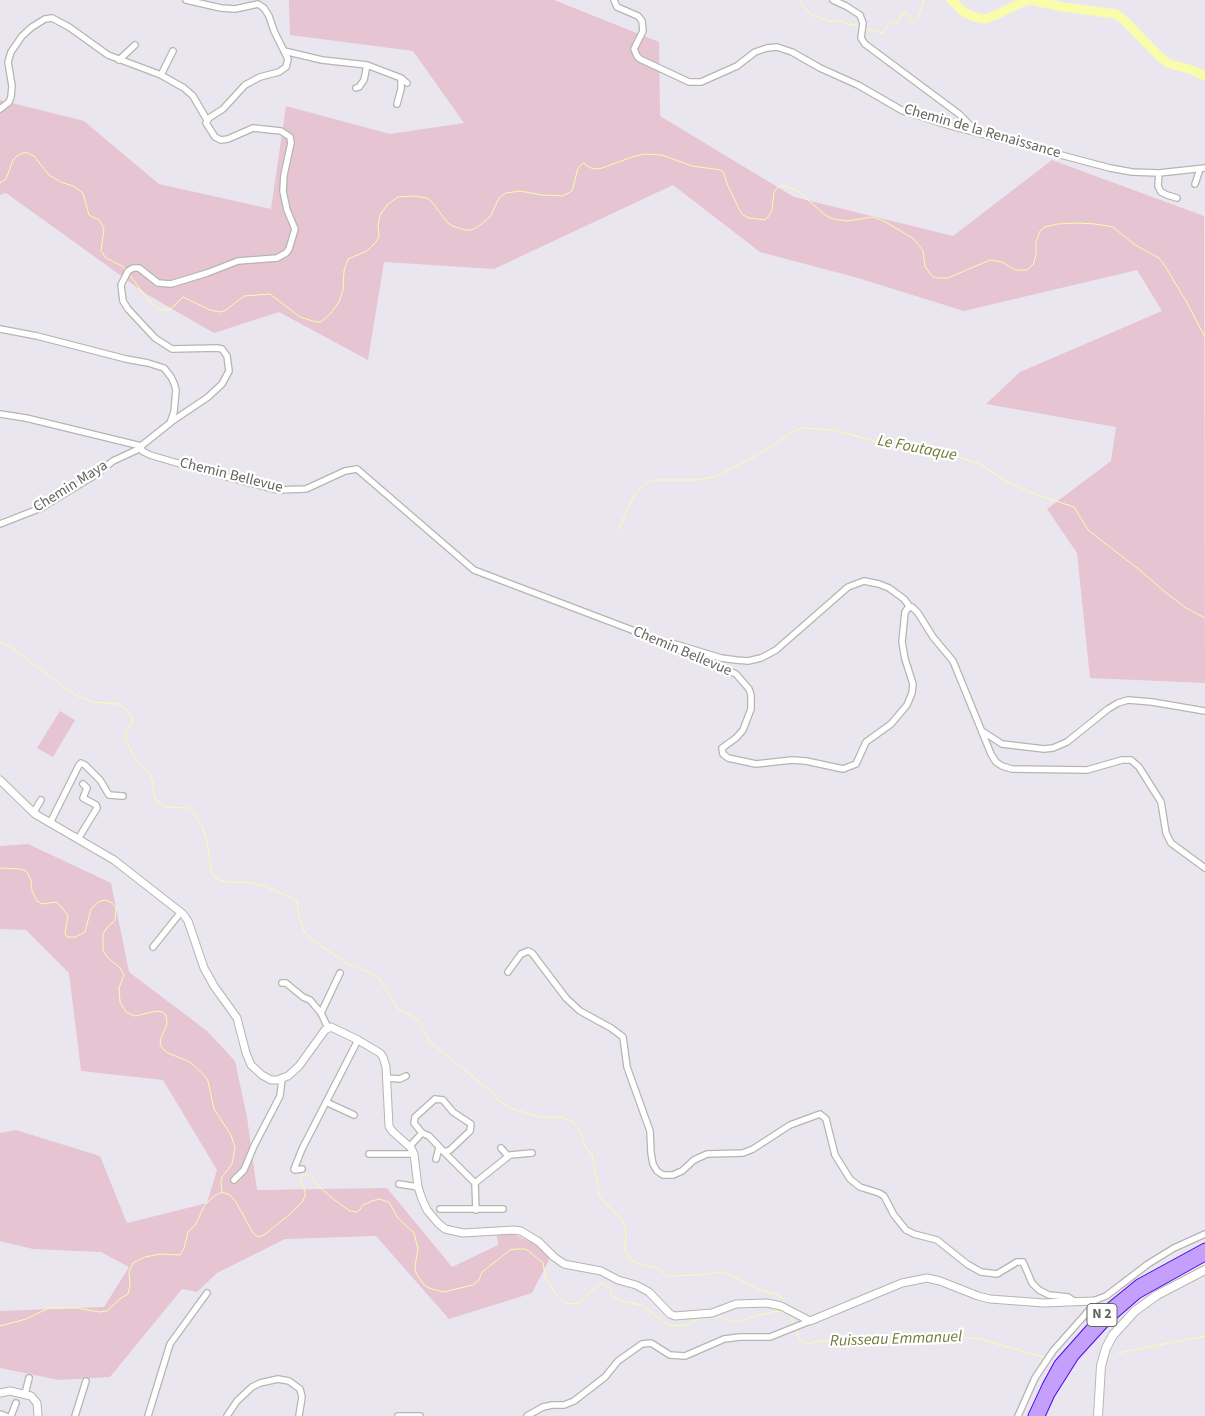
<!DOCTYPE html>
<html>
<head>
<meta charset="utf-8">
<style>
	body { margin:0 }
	canvas { display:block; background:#eae6f0 }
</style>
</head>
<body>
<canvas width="1205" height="1416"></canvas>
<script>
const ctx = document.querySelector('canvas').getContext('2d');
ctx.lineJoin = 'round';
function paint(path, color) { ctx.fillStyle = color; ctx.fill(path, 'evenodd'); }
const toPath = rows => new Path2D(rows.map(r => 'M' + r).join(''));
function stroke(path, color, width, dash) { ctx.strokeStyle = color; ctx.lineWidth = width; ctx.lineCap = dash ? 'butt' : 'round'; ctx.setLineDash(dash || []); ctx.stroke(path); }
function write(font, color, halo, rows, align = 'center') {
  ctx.font = font + ' "Source Sans 3",sans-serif'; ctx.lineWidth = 4.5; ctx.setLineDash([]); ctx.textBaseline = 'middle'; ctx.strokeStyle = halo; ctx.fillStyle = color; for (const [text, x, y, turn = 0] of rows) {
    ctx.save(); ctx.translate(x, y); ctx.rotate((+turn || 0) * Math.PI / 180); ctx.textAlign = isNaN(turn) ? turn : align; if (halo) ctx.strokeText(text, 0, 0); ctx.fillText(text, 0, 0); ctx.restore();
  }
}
paint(toPath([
	[289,0,554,0,659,42,660,116,794,197,953,236,1052,160,1204,216,1205,683,1090,678,1077,553,1047,509,1111,461,1116,427,986,404,1020,372,1162,311,1137,270,964,311,858,278,760,252,673,185,494,269,384,262,368,360,279,312,214,333,148,295,6,193,0,195,0,100,84,121,159,184,271,209,286,106,390,134,464,123,413,51,290,35],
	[60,711,75,720,53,757,37,748],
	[28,844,111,883,129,972,207,1031,235,1061,247,1117,257,1190,387,1188,452,1267,498,1245,496,1226,553,1252,532,1293,449,1319,376,1236,285,1239,217,1273,197,1292,182,1289,110,1377,59,1380,0,1368,0,1311,104,1307,129,1267,101,1252,33,1249,0,1241,0,1133,16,1130,100,1156,127,1223,207,1203,217,1170,163,1080,81,1071,69,973,26,930,0,929,0,846]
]), '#e6c4d1');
stroke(toPath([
	[799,0,812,16,818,16,830,22,839,20,846,24,859,26],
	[864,28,883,33,890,23,899,21,903,12,907,13,911,21,915,22,917,20,924,0],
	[0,183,6,179,13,160,17,156,25,152,34,156,49,175,61,182,73,186,83,193,89,215,99,220,104,228,101,251,106,258,122,266,126,270],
	[128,273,150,302,160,310,166,310,172,308,183,297,210,310,220,312,226,310,244,296,270,294,300,317,316,322,321,322,331,313,339,302,343,290,344,271,348,259,367,251,376,242,379,236,378,225,380,215,387,205,398,197,414,196,427,198,432,202,447,222,452,226,465,230,471,230,476,228,490,217,499,198,506,193,520,191,542,195,563,196,572,191,578,168,583,163,591,168,599,169,635,156,645,154,662,155,692,166,721,170,724,174,728,186,739,209,743,215,749,218,765,220,768,217,772,210,774,192,779,186,783,186,798,191,825,215,833,219,847,221,872,217,884,221,914,239,923,251,925,266,928,271,933,277,939,278,948,278,990,260,1002,262,1015,270,1027,270,1034,263,1036,254,1036,242,1040,231,1045,227,1057,224,1079,223,1095,224,1113,227,1135,245,1159,258,1165,266,1186,301,1205,337],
	[618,530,635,494,646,483,653,480,698,480,718,476,766,450,793,432,803,428,835,430,905,450,928,449,950,454,982,465,1002,479,1032,493,1074,507,1088,530,1141,571,1165,592,1186,608,1205,618],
	[0,642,8,645,75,695,93,702,118,704,127,710,132,717,132,723,126,733,126,741,131,751,140,765,150,774,153,781,154,794,157,801,166,807,188,808,195,814,202,826,207,841,211,870,214,876,220,880,229,882,246,882,265,886,293,899,297,901,298,912,304,931,311,939,348,964,373,974,379,978,398,1009,415,1018,421,1024,430,1042,493,1093,498,1100,512,1109,540,1117,561,1117,572,1121,580,1131,585,1146,592,1155,600,1197,622,1220,626,1230,625,1249,630,1259,641,1265,655,1267,667,1276,699,1275,720,1272,728,1274,763,1291,776,1294,784,1299],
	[0,868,20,869,26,871,31,880,32,891,37,901,42,904,56,902,61,906,68,916,65,933,67,937,75,937,85,932,91,909,100,901,106,900,112,903,116,908,115,920,106,929,103,934,103,950,107,957,120,968,124,975,119,988,120,1002,126,1012,135,1016,157,1011,162,1012,166,1015,167,1024,161,1038,160,1044,163,1049,168,1053,190,1062,204,1075,208,1081,214,1109,231,1135,235,1148,232,1164,222,1177,221,1183,222,1191],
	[714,1315,735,1322,771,1312,780,1311,791,1315],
	[791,1316,793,1324],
	[0,1326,26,1319,49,1308,77,1308,99,1312,107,1311,121,1298,128,1294,130,1285,129,1272,133,1263,145,1257,160,1254,180,1255,184,1248,188,1232,196,1224,204,1206,214,1196,222,1192,230,1195,236,1202,253,1233,258,1237,264,1235,290,1214,302,1202,305,1196,305,1191,300,1181,302,1176,307,1174,311,1176,317,1185,332,1198,350,1211,358,1212,363,1205,372,1201,379,1199,389,1202,398,1218,414,1233,418,1249,415,1266,416,1273,424,1285,429,1288,443,1292,473,1285,479,1280,482,1272,510,1250,515,1249,526,1249,543,1263,546,1280,557,1295,566,1303,578,1304,591,1291,602,1283,610,1288,613,1297,621,1301,641,1305,669,1325,684,1326,703,1317],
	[795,1330,801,1341,810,1344,818,1341,834,1340,900,1339,949,1336,980,1339,1046,1358],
	[1118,1353,1205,1336]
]), '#f9fda9', 1);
stroke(toPath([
	[951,0,964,12,974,17,985,19,996,15,1018,4,1028,0],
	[1029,0,1063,7,1116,14,1126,22,1160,57,1170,64,1189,69,1205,76]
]), '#f9fda9', 9);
const minor = toPath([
	[614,0,617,7,638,16,642,21,643,31,634,49,637,56,640,59,689,82,701,82,737,66,755,52,767,48,777,47,792,52,820,68,858,85,903,111,951,126,1110,168,1132,172,1159,173,1205,168],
	[833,0,846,6,860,15,863,23,861,38,865,44,959,114,977,132],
	[284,51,322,60,367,65,401,78,407,83],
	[119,60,135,45],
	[161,75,173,51],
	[356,88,359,87,364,80,367,65],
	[397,104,401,89,401,78],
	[0,109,9,102,11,97,12,86,8,62,11,52,22,36,32,27,45,19,52,18,69,27,108,55,161,75,184,88,193,96,207,120],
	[1159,173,1158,186,1161,192,1167,195,1177,198],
	[1195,184,1200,169],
	[0,329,37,336,126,359,148,363,164,368,171,377,174,383,176,390,174,412,170,423,141,446,142,451,150,455,201,470,277,490,306,489,345,471,357,469,474,570,632,630,736,674,749,689,751,695,751,709,743,730,736,738,722,748,723,754,728,758,756,764,792,760,806,761,843,769,856,764,866,742,891,724,907,705,912,693,913,684,905,659,902,642,905,612,908,608,912,607,918,613,933,637,953,661,991,754,996,762,1002,766,1012,769,1087,770,1122,760,1131,760,1139,767,1161,802,1166,833,1171,843,1205,868],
	[0,414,26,418,141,446],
	[171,422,208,397,222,384,229,371,227,356,222,349,217,348,172,349,155,338,128,309,123,301,121,285,128,271,133,268,139,268,158,283,171,284,207,273,238,261,277,258,286,253,289,249,295,229,287,210,283,191,284,175,291,143,290,137,281,131,253,128,228,139,221,140,215,137,206,123,209,118,223,109,245,85,260,77,279,72,286,67,288,59,274,31,269,16,264,8,258,4,235,9,221,8,186,0],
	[0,524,41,508,95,475,113,461,141,448],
	[675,644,721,658,736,660,748,661,761,658,776,650,848,587,864,581,879,584,889,588,904,599,910,607],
	[982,731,1002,744,1044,749,1053,748,1067,742,1108,709,1118,703,1128,700,1152,702,1205,711],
	[35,814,35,810,41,800],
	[50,823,79,765,81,763,85,765,100,780,109,795,123,796],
	[78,839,97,808,96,805,83,798,87,788,83,784],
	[153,947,181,912],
	[508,972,521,954,528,951,532,953,566,998,580,1011,611,1028,623,1037,627,1067,650,1131,651,1153,653,1164,657,1171,663,1175,673,1175,682,1171,694,1160,707,1154,743,1153,753,1149,790,1125,820,1114,826,1119,835,1155,850,1179,860,1187,879,1193,884,1196,894,1215,906,1230,914,1234,937,1240,967,1264,981,1272,997,1274,1017,1262,1023,1262,1032,1283,1039,1290,1049,1295,1068,1297,1074,1301],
	[282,983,286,983,303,997,310,1000,321,1013,328,1028],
	[321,1013,340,973],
	[387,1078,400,1079,406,1076],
	[435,1099,443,1100,453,1112,471,1124,470,1131,450,1150,444,1152,429,1136,422,1133,414,1123,415,1117,435,1099],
	[326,1102,354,1115],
	[410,1146,422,1133],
	[501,1148,508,1156],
	[444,1152,475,1183,510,1155,532,1153],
	[369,1154,414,1154],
	[436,1159,439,1148],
	[302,1169,295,1170,294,1169,302,1149,358,1040],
	[234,1180,244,1170,254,1146,280,1096,282,1079],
	[475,1183,476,1210],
	[399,1184,418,1187],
	[440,1209,503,1209],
	[25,1394,29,1378],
	[0,1414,6,1416],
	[11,1416,16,1403],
	[75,1416,86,1381],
	[148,1416,170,1344,207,1293],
	[227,1416,237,1401,252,1387,260,1383,278,1379,289,1381,300,1389,302,1397,299,1416],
	[398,1416,420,1416],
	[527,1416,543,1407,552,1405,564,1405,574,1401,605,1377,618,1361,642,1344,651,1343,670,1355,685,1356,724,1339,740,1337,770,1337,810,1321],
	[1018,1416,1035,1378,1053,1351,1091,1308,1093,1301,1106,1296,1148,1264,1174,1248,1205,1234]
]);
const tertiary = toPath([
	[0,780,35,814,114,860,183,914,188,921,204,968,214,986,237,1018,246,1053,251,1065,262,1075,271,1080,277,1080,288,1076,299,1066,325,1030,331,1027,358,1040,380,1053,383,1057,386,1067,389,1126,392,1131,411,1148,414,1154,418,1187,422,1199,427,1210,438,1223,445,1229,463,1233,514,1230,521,1231,539,1242,554,1257,564,1264,601,1271,618,1280,636,1285,649,1292,670,1314,675,1316,712,1313,736,1304,767,1303,781,1306,810,1321,902,1283,927,1278,940,1281,978,1296,990,1299,1044,1303,1093,1301],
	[0,1393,10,1391,31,1396,37,1403,38,1416]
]);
const secondary = toPath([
	[1098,1416,1101,1366,1106,1348,1113,1335,1135,1311,1157,1295,1205,1270]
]);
const trunk = toPath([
	[1033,1416,1047,1386,1059,1364,1107,1310,1139,1284,1205,1248],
	[1040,1416,1050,1394,1074,1356,1106,1321,1137,1294,1205,1256]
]);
stroke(minor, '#b4b6af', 8);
stroke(tertiary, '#b4b6af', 9);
stroke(secondary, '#b7b9b1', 10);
stroke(trunk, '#4b06f0', 11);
stroke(minor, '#fff', 5.5);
stroke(tertiary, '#fff', 7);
stroke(secondary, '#fff', 8);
stroke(trunk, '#c4a0fc', 9);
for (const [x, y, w] of [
	[1102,1315,30]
]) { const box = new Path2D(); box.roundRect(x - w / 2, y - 11.5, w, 23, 4); ctx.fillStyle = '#fff'; ctx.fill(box); stroke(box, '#65665e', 1); }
write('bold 14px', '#65665e', null, [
	["N 2",1102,1315]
]);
write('15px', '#65665e', '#fff', [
	["Chemin de la Renaissance",982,132,16],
	["Chemin Bellevue",231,476,14],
	["Chemin Maya",71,487,-32],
	["Chemin Bellevue",682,652,23]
]);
write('italic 16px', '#727b34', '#fff', [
	["Le Foutaque",917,449,11],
	["Ruisseau Emmanuel",896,1340,-2]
]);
</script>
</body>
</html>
